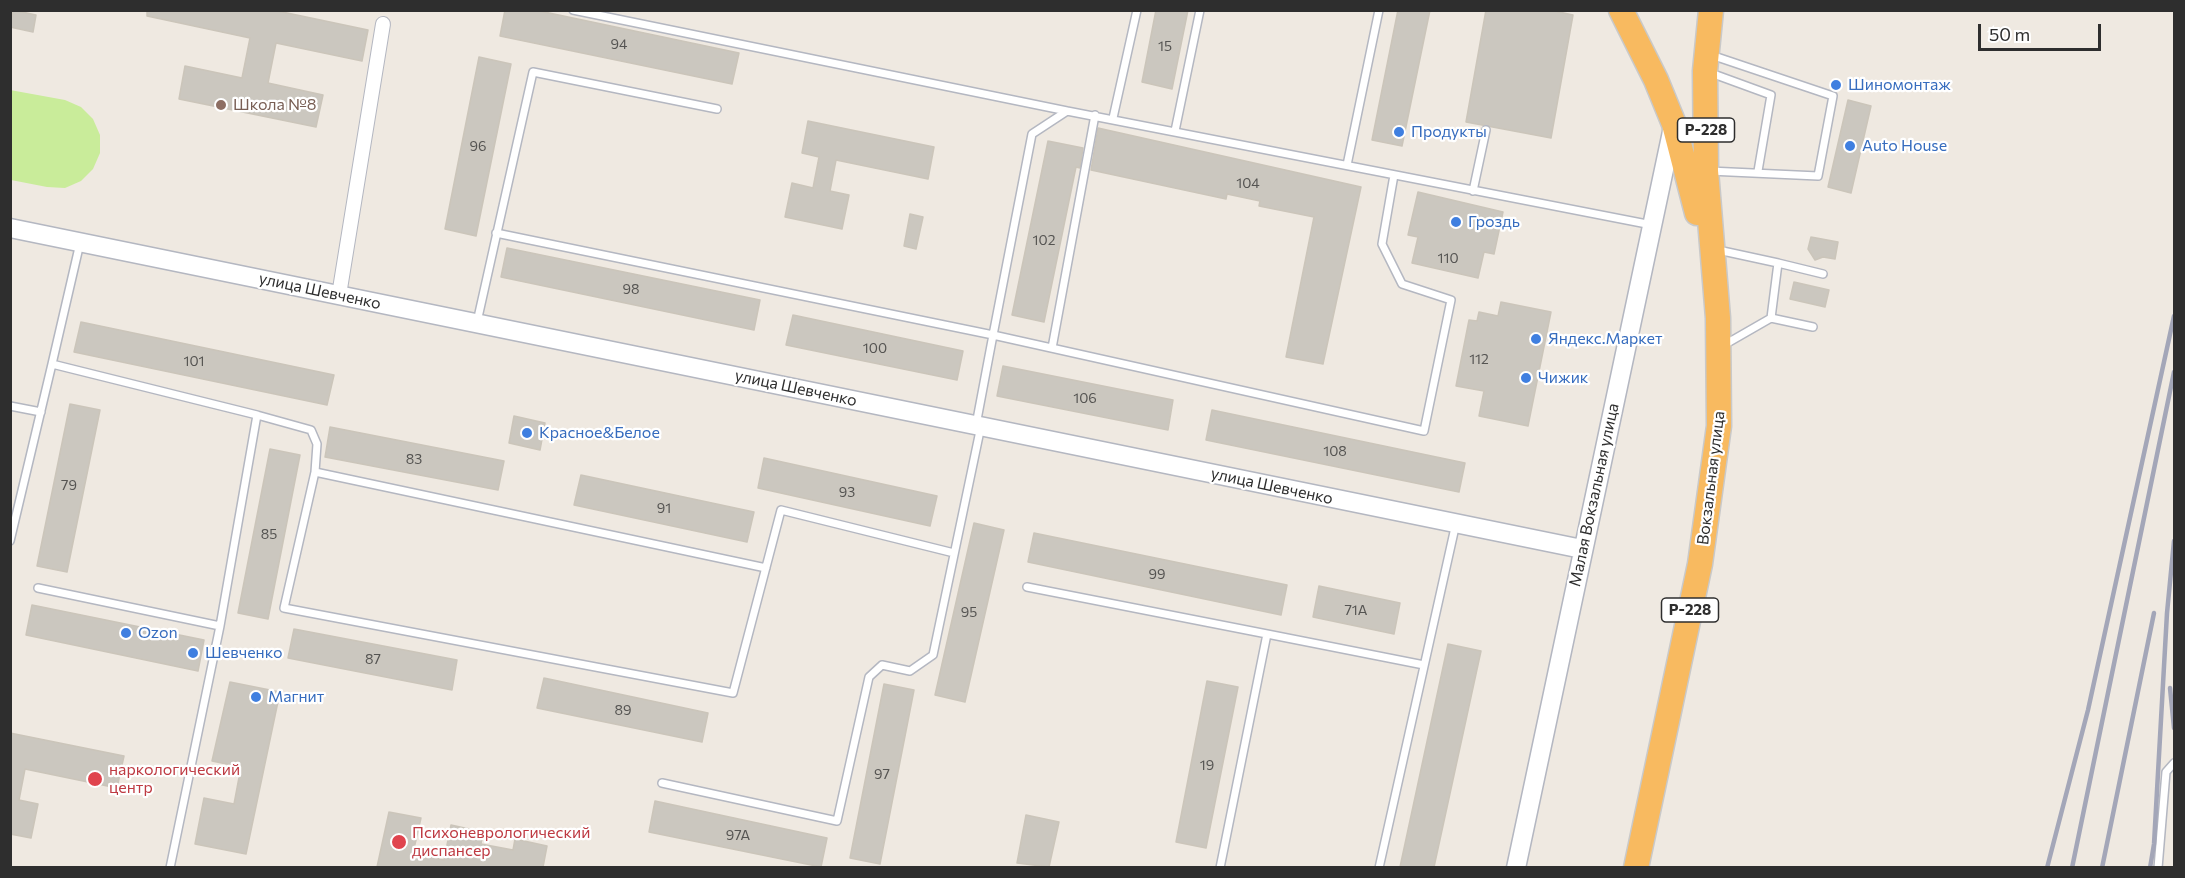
<!DOCTYPE html>
<html>
<head>
<meta charset="utf-8">
<style>
	body { margin:0 }
	#map { position:relative; width:2185px; height:878px; overflow:hidden; background:#efe9e1; font-family:Commissioner,sans-serif }
	canvas { display:block }
	.frame { position:absolute; inset:0; border:12px solid #2e2e2e; pointer-events:none }
	.scale { position:absolute; left:1978px; top:24px; width:123px; height:27px; box-sizing:border-box; border:3px solid #2e2e2e; border-top:0; padding-left:8px; font-size:18px; line-height:21px; white-space:nowrap; color:#2e2e2e; -webkit-text-stroke:4px #fff; paint-order:stroke }
</style>
</head>
<body>
<div id="map">
<canvas width="2185" height="878"></canvas>
<div class="frame"></div>
<div class="scale">50 m</div>
</div>
<script>
const ctx = document.querySelector('canvas').getContext('2d');
ctx.lineJoin = 'round';
function paint(path, color) { ctx.fillStyle = color; ctx.fill(path, 'evenodd'); }
const toPath = rows => new Path2D(rows.map(r => 'M' + r).join(''));
function stroke(path, color, width, dash) { ctx.strokeStyle = color; ctx.lineWidth = width; ctx.lineCap = dash ? 'butt' : 'round'; ctx.setLineDash(dash || []); ctx.stroke(path); }
function write(font, color, halo, rows, align = 'center') {
  ctx.font = font + ' Commissioner,sans-serif'; ctx.lineWidth = 4.5; ctx.setLineDash([]); ctx.textBaseline = 'middle'; ctx.strokeStyle = halo; ctx.fillStyle = color; for (const [text, x, y, turn = 0] of rows) {
    ctx.save(); ctx.translate(x, y); ctx.rotate((+turn || 0) * Math.PI / 180); ctx.textAlign = isNaN(turn) ? turn : align; if (halo) ctx.strokeText(text, 0, 0); ctx.fillText(text, 0, 0); ctx.restore();
  }
}
paint(toPath([
	[10,90,65,100,81,107,93,119,100,135,100,153,93,169,81,181,65,188,47,187,11,180]
]), '#c9ec9a');
const building = toPath([
	[13,10,36,15,33,32,10,27,13,10],
	[147,10,273,10,368,30,362,61,276,43,268,83,323,95,316,127,179,99,185,66,242,78,250,38,147,16,147,10],
	[505,10,535,10,739,53,732,84,500,36,505,10],
	[1156,10,1188,10,1172,89,1142,82,1156,10],
	[1398,10,1430,10,1402,146,1372,140,1398,10],
	[1486,10,1550,10,1573,15,1551,138,1466,122,1486,10],
	[479,57,511,64,476,236,445,229,479,57],
	[1848,100,1871,106,1851,193,1828,187,1848,100],
	[808,121,934,147,928,179,836,160,830,191,849,195,842,229,785,217,792,183,813,188,819,157,802,153,808,121],
	[1098,128,1361,187,1323,364,1286,357,1314,217,1259,206,1260,201,1227,194,1226,199,1091,170,1098,128],
	[1048,141,1083,148,1080,168,1076,167,1044,322,1012,315,1048,141],
	[1418,192,1503,212,1494,254,1484,252,1478,278,1412,263,1418,237,1408,235,1418,192],
	[910,214,923,217,916,249,904,246,910,214],
	[1811,237,1838,242,1835,259,1823,257,1815,260,1808,249,1811,237],
	[507,248,760,300,754,330,501,277,507,248],
	[1794,282,1829,290,1825,307,1790,299,1794,282],
	[1501,302,1551,312,1528,426,1479,416,1484,391,1456,386,1469,320,1477,321,1479,312,1498,316,1501,302],
	[793,315,963,351,957,380,786,345,793,315],
	[81,322,334,375,327,405,74,352,81,322],
	[1003,366,1173,400,1168,430,997,396,1003,366],
	[70,404,100,410,67,572,37,566,70,404],
	[1212,410,1465,463,1459,492,1206,440,1212,410],
	[514,416,545,423,540,450,509,443,514,416],
	[330,427,504,461,498,490,325,457,330,427],
	[270,449,300,455,268,619,238,613,270,449],
	[764,458,937,496,930,526,758,488,764,458],
	[581,475,754,512,747,542,574,505,581,475],
	[974,523,1004,530,965,702,935,695,974,523],
	[1034,533,1287,585,1281,615,1028,562,1034,533],
	[1319,586,1400,603,1394,634,1313,617,1319,586],
	[32,605,204,640,198,671,26,635,32,605],
	[294,629,457,660,452,690,288,658,294,629],
	[1448,644,1481,651,1434,867,1400,867,1448,644],
	[544,678,708,713,702,742,537,708,544,678],
	[1207,681,1238,687,1206,848,1176,842,1207,681],
	[230,682,280,692,246,854,195,844,204,798,234,804,241,767,212,761,230,682],
	[884,684,914,690,880,864,850,858,884,684],
	[10,733,124,756,117,788,25,769,19,800,38,804,31,838,10,834,10,733],
	[655,801,827,838,821,867,649,832,655,801],
	[389,812,421,818,413,853,444,860,451,825,483,832,481,844,513,850,515,839,547,846,543,867,377,867,389,812],
	[1026,815,1059,822,1049,867,1017,863,1026,815]
]);
paint(building, '#cbc7bf');
stroke(building, '#cbc5ba', 1.5);
const service = toPath([
	[573,10,1067,111],
	[1708,72,1771,95,1758,171],
	[1113,118,1137,10],
	[1175,131,1200,10],
	[1347,165,1379,10],
	[1709,171,1818,176,1833,96,1711,55],
	[1394,175,1382,244,1402,284,1451,300,1424,431,993,335,1032,134,1067,111,1652,225],
	[1473,191,1486,130],
	[496,233,993,335,976,425],
	[80,243,52,364,257,415,220,626,170,868],
	[1718,250,1778,263,1771,318],
	[1778,263,1823,274],
	[477,322,533,72,717,109],
	[1724,345,1771,318,1813,327],
	[1052,348,1095,115],
	[10,406,41,412],
	[257,415,311,430,317,444,315,472,284,608,733,693,781,510,954,553],
	[315,472,766,568],
	[10,541,52,364],
	[1027,587,1267,634],
	[38,588,220,626],
	[662,783,837,821,869,677,882,665,910,671,933,655,981,426],
	[1220,868,1267,634,1424,665],
	[1379,868,1456,523],
	[2158,868,2166,772,2174,763]
]);
const minor = toPath([
	[339,295,383,24]
]);
const tertiary = toPath([
	[10,228,1582,549],
	[1516,868,1673,127]
]);
const trunk = toPath([
	[1621,10,1656,80,1674,124,1697,213],
	[1636,868,1700,564,1719,426,1718,318,1706,171,1705,71,1711,10]
]);
stroke(service, '#b4b7c1', 10);
stroke(minor, '#b4b7c1', 16);
stroke(tertiary, '#b4b7c1', 21);
stroke(trunk, '#c9c9c9', 27);
stroke(service, '#fff', 7);
stroke(minor, '#fff', 14);
stroke(tertiary, '#fff', 18);
stroke(trunk, '#f8ba60', 24);
stroke(toPath([
	[2170,688,2174,728],
	[2047,868,2088,710,2174,316],
	[2072,868,2174,372],
	[2102,868,2154,613],
	[2150,868,2154,844,2167,613,2174,541]
]), '#a3a6b8', 4.5);
for (const [x, y, r, color] of [
	[1836,85,6,"#3f7fe0"],
	[221,105,6,"#8d6e63"],
	[1399,132,6,"#3f7fe0"],
	[1850,146,6,"#3f7fe0"],
	[1456,222,6,"#3f7fe0"],
	[1536,339,6,"#3f7fe0"],
	[1526,378,6,"#3f7fe0"],
	[527,433,6,"#3f7fe0"],
	[126,633,6,"#3f7fe0"],
	[193,653,6,"#3f7fe0"],
	[256,697,6,"#3f7fe0"],
	[95,779,8,"#e0444e"],
	[399,842,8,"#e0444e"]
]) { const dot = new Path2D(); dot.arc(x, y, r, 0, 2 * Math.PI); ctx.fillStyle = color; ctx.fill(dot); stroke(dot, '#fff', 2); }
write('14px', '#555452', null, [
	["94",619,44],
	["15",1165,46],
	["96",478,146],
	["104",1248,183],
	["102",1044,240],
	["110",1448,258],
	["98",631,289],
	["100",875,348],
	["112",1479,359],
	["101",194,361],
	["106",1085,398],
	["108",1335,451],
	["83",414,459],
	["79",69,485],
	["93",847,492],
	["91",664,508],
	["85",269,534],
	["99",1157,574],
	["71А",1356,610],
	["95",969,612],
	["87",373,659],
	["89",623,710],
	["19",1207,765],
	["97",882,774],
	["97А",738,835]
]);
for (const [x, y, w] of [
	[1706,130,57],
	[1690,610,57]
]) { const box = new Path2D(); box.roundRect(x - w / 2, y - 12, w, 24, 4.5); ctx.fillStyle = '#fff'; ctx.fill(box); stroke(box, '#2e2e2e', 1.5); }
write('bold 15px', '#2e2e2e', null, [
	["Р-228",1706,130],
	["Р-228",1690,610]
]);
write('16px', '#366cbe', '#fff', [
	["Шиномонтаж",1848,85],
	["Продукты",1411,132],
	["Auto House",1862,146],
	["Гроздь",1468,222],
	["Яндекс.Маркет",1548,339],
	["Чижик",1538,378],
	["Красное&Белое",539,433],
	["Ozon",138,633],
	["Шевченко",205,653],
	["Магнит",268,697]
], 'left');
write('16px', '#785e54', '#fff', [
	["Школа №8",233,105]
], 'left');
write('16px', '#2e2e2e', '#fff', [
	["улица Шевченко",320,291,12],
	["улица Шевченко",796,388,12],
	["Вокзальная улица",1711,478,-83],
	["улица Шевченко",1272,486,12],
	["Малая Вокзальная улица",1594,495,-78]
]);
write('16px', '#be3a42', '#fff', [
	["наркологический",109,770],
	["центр",109,788],
	["Психоневрологический",412,833],
	["диспансер",412,851]
], 'left');
</script>
</body>
</html>
